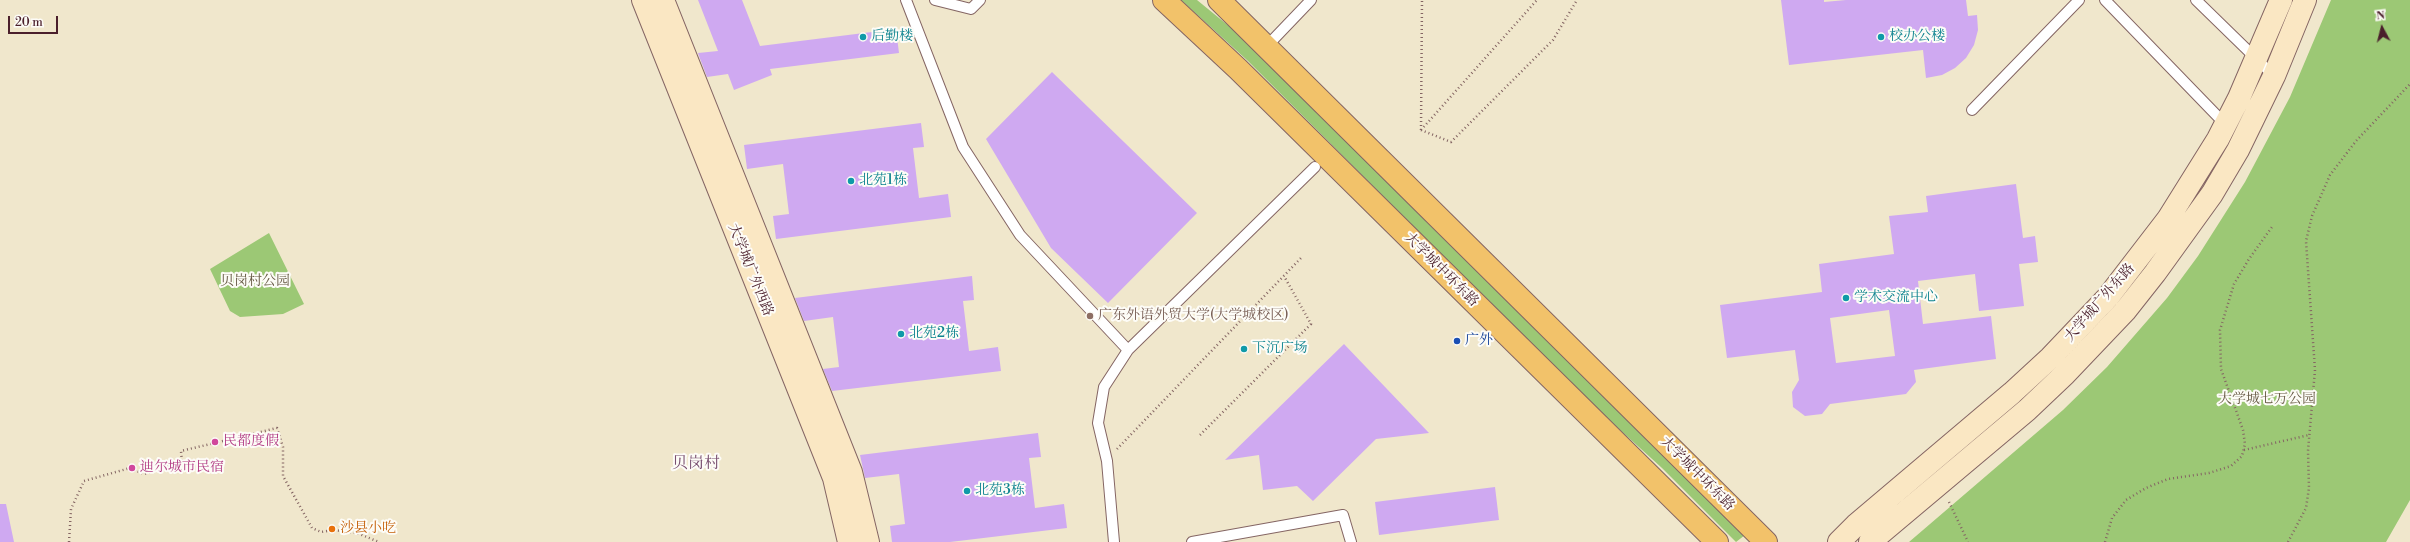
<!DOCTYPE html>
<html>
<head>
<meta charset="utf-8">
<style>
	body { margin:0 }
	#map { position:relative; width:2410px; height:542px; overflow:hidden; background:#f0e7cc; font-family:"Libre Bodoni",serif }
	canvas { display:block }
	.north { position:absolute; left:2362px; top:8px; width:40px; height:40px; -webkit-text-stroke:3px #fdfcf7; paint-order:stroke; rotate:353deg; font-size:11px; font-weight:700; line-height:16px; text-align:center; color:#4a1f2b }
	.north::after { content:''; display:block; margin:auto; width:14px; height:18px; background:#4a1f2b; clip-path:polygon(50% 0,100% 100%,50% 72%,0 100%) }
	.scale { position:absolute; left:8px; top:16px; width:50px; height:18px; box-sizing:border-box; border:2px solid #4a1f2b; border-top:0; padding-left:5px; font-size:12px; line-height:14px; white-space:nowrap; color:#4a1f2b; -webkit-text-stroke:3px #fdfcf7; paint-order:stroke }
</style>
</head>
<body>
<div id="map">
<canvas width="2410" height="542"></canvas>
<div class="north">N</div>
<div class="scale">20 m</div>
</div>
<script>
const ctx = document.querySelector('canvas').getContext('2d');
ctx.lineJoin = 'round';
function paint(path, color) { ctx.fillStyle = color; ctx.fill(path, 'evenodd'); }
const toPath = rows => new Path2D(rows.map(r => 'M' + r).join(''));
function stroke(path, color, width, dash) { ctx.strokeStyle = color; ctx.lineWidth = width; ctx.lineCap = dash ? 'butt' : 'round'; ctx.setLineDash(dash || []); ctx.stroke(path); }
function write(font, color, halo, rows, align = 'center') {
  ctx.font = font + ' "Libre Bodoni","Noto Serif SC",serif'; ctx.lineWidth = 4; ctx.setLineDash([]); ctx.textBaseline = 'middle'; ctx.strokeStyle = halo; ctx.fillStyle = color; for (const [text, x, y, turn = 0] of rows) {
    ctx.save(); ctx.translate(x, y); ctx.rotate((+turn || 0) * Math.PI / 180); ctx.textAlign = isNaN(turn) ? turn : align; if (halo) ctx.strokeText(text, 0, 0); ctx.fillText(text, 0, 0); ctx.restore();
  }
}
paint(toPath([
	[1181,0,1197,0,1257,49,1745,535,1736,542,1662,468,1587,400,1248,61],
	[2331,0,2410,0,2410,500,2386,542,1909,542,2063,410,2107,367,2167,298,2198,256,2245,182,2290,97],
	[269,233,304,304,283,314,240,317,230,311,210,269]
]), '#9cc875');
paint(toPath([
	[698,0,742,0,760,46,896,29,899,53,770,69,772,75,734,90,728,74,707,77,699,56,698,53,718,51],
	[1781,0,1824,0,1824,2,1846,0,1966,0,1968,16,1977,15,1978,30,1974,45,1966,58,1955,68,1942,75,1926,78,1923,50,1789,65],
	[1052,72,1197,213,1108,303,1051,248,986,139],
	[921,123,924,147,913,148,919,198,948,194,951,217,776,239,773,216,789,214,783,164,747,169,744,145],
	[2016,184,2023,238,2035,236,2038,262,2019,264,2024,306,1979,311,1975,274,1918,281,1923,324,1991,316,1996,359,1914,370,1916,382,1906,394,1830,404,1822,414,1805,416,1793,407,1792,392,1799,380,1795,350,1727,358,1720,305,1822,292,1819,264,1894,254,1889,216,1928,212,1926,196],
	[1889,310,1895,356,1836,363,1830,318],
	[972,276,974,300,963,301,969,351,998,347,1001,371,832,391,823,369,839,367,833,317,804,321,795,298],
	[1344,344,1429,433,1376,439,1313,501,1297,486,1263,490,1259,455,1225,460],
	[1038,433,1041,457,1029,458,1035,508,1064,504,1067,528,950,542,892,542,890,526,905,524,899,474,865,478,860,455],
	[1495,487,1499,520,1379,535,1375,502],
	[0,504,6,504,14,542,0,542]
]), '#cfa9f1');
const lane = toPath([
	[906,0,963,147,1020,235,1128,350],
	[935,0,971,9,980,0],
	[2105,0,2226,125],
	[2196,0,2274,76],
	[1267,46,1311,0],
	[1972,110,2079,0],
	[1114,542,1107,461,1098,423,1104,387,1128,350,1315,167],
	[1192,542,1343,515,1351,542]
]);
const secondary = toPath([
	[643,0,834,478,849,542],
	[663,0,851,472,868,542],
	[1839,542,1856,525,2012,393,2050,358,2108,297,2168,219,2218,139,2239,98,2281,0],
	[1870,542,2027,410,2065,374,2125,311,2155,273,2212,194,2238,150,2274,76,2305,0]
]);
const primary = toPath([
	[1164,0,1238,69,1717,542],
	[1219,0,1766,542]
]);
stroke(lane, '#846563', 12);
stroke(secondary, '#846563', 24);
stroke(primary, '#846563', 24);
stroke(toPath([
	[1421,130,1451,142,1553,40,1577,0],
	[1421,130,1537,0],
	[1421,130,1422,0],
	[1200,435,1311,324,1284,276],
	[1117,449,1301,258],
	[2244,450,2309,435],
	[1949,502,1968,542],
	[69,542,71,509,84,481,130,468,144,474,182,462,181,451,277,428,283,447,283,476,312,528,321,532,334,530,357,533,379,542],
	[2105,542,2112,518,2126,500,2146,488,2168,479,2209,473,2231,466,2242,456,2245,444,2243,430,2221,369,2220,330,2234,284,2249,259,2272,227],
	[2288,542,2306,508,2309,488,2308,451,2315,370,2306,241,2312,216,2330,175,2356,141,2410,84]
]), '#846563', 2.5, [1, 3]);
stroke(lane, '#fff', 10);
stroke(secondary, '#fae7c3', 22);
stroke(primary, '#f2c26a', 22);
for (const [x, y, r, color] of [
	[863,37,4,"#0f9aa8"],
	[1881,37,4,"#0f9aa8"],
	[851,181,4,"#0f9aa8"],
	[1846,298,4,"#0f9aa8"],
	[1090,316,4,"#8d6e63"],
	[901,334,4,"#0f9aa8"],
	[1457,341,4,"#1a4fb4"],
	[1244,349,4,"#0f9aa8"],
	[215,442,4,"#d1479c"],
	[132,468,4,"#d1479c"],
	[967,491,4,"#0f9aa8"],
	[332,529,4,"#e8710a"]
]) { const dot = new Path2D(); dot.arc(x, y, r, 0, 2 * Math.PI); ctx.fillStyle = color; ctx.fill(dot); stroke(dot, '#fdfcf7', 1.5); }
write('14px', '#0d838f', '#fdfcf7', [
	["后勤楼",871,37],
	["校办公楼",1889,37],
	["北苑1栋",859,181],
	["学术交流中心",1854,298],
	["北苑2栋",909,334],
	["下沉广场",1252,349],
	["北苑3栋",975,491]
], 'left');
write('14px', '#4a1f2b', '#fdfcf7', [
	["大学城广外西路",750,270,68],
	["大学城中环东路",1441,270,45],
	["大学城广外东路",2100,303,-49],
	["大学城中环东路",1697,474,45]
]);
write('14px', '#675a45', '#fdfcf7', [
	["贝岗村公园",255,282],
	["大学城七万公园",2267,400]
]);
write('14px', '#785e54', '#fdfcf7', [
	["广东外语外贸大学(大学城校区)",1098,316]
], 'left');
write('14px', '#164399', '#fdfcf7', [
	["广外",1465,341]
], 'left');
write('14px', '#b23c85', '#fdfcf7', [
	["民都度假",223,442],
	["迪尔城市民宿",140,468]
], 'left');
write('14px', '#c56008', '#fdfcf7', [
	["沙县小吃",340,529]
], 'left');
write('16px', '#794f70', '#fdfcf7', [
	["贝岗村",696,464]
]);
</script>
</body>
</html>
